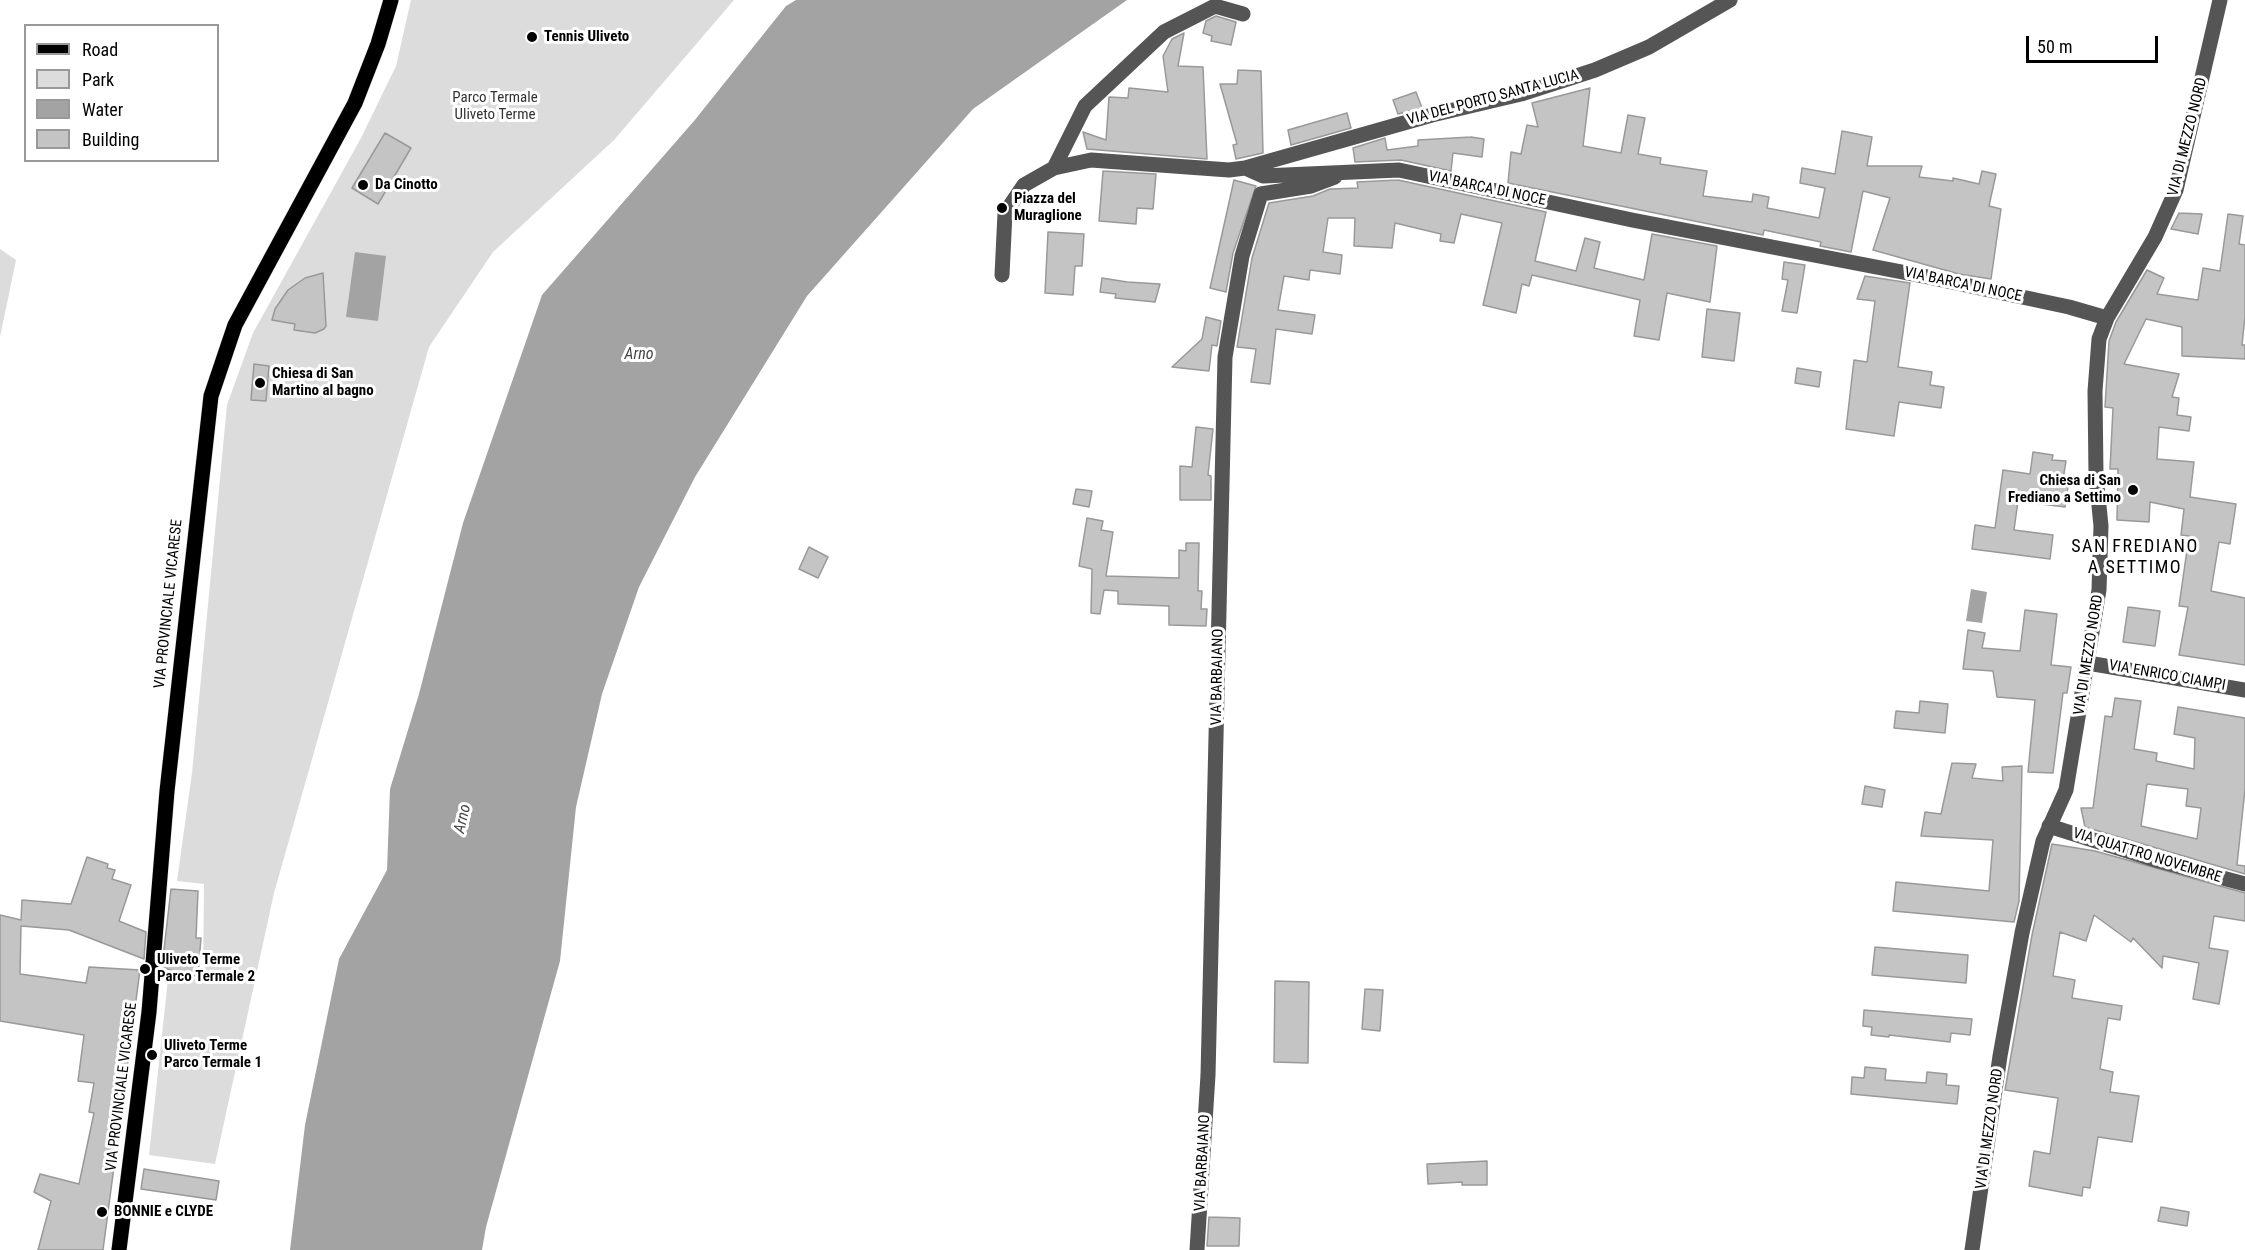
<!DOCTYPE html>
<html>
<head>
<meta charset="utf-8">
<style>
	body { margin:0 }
	#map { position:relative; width:2245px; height:1250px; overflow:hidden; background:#fff; font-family:"Roboto Condensed",sans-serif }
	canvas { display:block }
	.legend { position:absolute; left:24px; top:24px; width:195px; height:138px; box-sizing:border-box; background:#fff; border:2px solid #999; margin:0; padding:8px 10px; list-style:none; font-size:18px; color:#000 }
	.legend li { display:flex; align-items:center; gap:12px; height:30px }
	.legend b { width:30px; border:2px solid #999 }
	.scale { position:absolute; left:2026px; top:36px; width:132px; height:27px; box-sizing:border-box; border:3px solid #000; border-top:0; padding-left:8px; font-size:18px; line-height:21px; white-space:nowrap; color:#000; -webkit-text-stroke:4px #fff; paint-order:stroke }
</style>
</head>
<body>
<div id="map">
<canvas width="2245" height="1250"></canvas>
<ul class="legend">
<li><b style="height:8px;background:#000"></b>Road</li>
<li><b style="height:16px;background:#dcdcdc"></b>Park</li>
<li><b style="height:16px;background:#a3a3a3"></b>Water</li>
<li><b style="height:16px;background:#c4c4c4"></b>Building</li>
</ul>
<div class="scale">50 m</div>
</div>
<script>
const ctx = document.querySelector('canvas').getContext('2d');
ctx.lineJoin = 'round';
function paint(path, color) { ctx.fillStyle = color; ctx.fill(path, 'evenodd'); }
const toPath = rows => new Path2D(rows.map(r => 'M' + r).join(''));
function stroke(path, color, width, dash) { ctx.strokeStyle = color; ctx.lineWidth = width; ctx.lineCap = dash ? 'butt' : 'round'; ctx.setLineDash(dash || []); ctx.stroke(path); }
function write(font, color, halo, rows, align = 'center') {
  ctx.font = font + ' "Roboto Condensed",sans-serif'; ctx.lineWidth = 6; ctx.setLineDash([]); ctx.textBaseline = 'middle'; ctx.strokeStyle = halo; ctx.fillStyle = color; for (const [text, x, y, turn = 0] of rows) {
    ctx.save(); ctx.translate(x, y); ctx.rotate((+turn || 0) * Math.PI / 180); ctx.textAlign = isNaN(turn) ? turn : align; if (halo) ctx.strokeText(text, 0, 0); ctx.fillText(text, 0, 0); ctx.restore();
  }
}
paint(toPath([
	[411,0,734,0,614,140,493,252,429,347,274,893,215,1164,149,1155,168,979,203,978,204,884,177,881,192,773,227,405,253,333,361,138,396,66],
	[0,249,16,260,0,337]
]), '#dcdcdc');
paint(toPath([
	[796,0,1127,0,973,109,807,296,695,477,639,587,602,694,576,807,560,961,486,1227,482,1250,290,1250,305,1125,339,959,387,870,390,789,419,694,463,523,542,295,694,121,786,6],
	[355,252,386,256,378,321,346,317],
	[1971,589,1987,592,1982,623,1966,621]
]), '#a3a3a3');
const building = toPath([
	[1216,16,1236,22,1231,45,1211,41,1212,36,1203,33,1206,21,1216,16],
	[1184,33,1178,66,1203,67,1207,159,1087,149,1083,132,1106,140,1109,97,1128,98,1129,88,1168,92,1163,56,1172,39,1184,33],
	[1238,70,1261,71,1263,153,1236,159,1233,145,1237,144,1220,84,1237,84,1238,70],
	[1590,88,1583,146,1621,153,1628,115,1645,118,1638,154,1661,158,1660,164,1707,171,1703,196,1752,202,1753,194,1769,197,1767,208,1819,218,1825,188,1800,183,1802,168,1835,174,1842,131,1872,137,1867,166,1922,166,1919,177,1953,181,1953,178,1979,184,1982,171,1996,174,1989,206,2001,209,1991,279,1959,274,1873,250,1890,198,1863,191,1851,252,1820,246,1821,242,1764,230,1763,235,1508,183,1511,152,1521,154,1527,125,1538,127,1532,103,1590,88],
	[1416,92,1422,108,1398,114,1393,100,1416,92],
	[1347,113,1351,128,1291,145,1288,130,1347,113],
	[385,133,411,148,378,204,352,188,385,133],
	[1471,137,1484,139,1482,157,1453,153,1451,171,1401,160,1355,162,1353,148,1385,138,1387,150,1418,146,1418,140,1471,137],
	[1103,171,1156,174,1153,209,1137,208,1136,224,1099,221,1103,171],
	[1234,180,1256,186,1233,253,1226,292,1210,288,1234,180],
	[1398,180,1546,212,1535,261,1576,271,1585,238,1600,242,1594,268,1644,280,1652,234,1717,246,1710,302,1667,293,1659,340,1634,336,1640,300,1532,275,1529,286,1522,284,1516,313,1483,305,1502,223,1461,214,1454,243,1440,241,1441,234,1395,223,1392,248,1354,246,1355,218,1328,218,1323,252,1342,255,1340,274,1310,270,1309,280,1284,276,1278,310,1315,315,1312,334,1276,329,1270,384,1251,382,1256,349,1237,347,1252,258,1269,203,1313,196,1330,189,1358,188,1357,182,1398,180],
	[2179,213,2202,214,2198,234,2171,229,2179,213],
	[2228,214,2243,216,2239,244,2245,245,2245,316,2242,345,2245,345,2245,359,2182,356,2182,327,2146,319,2124,364,2179,374,2172,397,2179,398,2177,415,2191,417,2189,431,2159,427,2157,459,2194,462,2190,497,2236,504,2230,544,2219,542,2211,591,2245,598,2245,665,2179,655,2188,607,2179,606,2189,536,2181,535,2184,509,2150,502,2149,522,2117,520,2118,469,2110,469,2113,408,2105,407,2109,341,2116,322,2147,270,2164,278,2157,294,2198,300,2203,268,2220,271,2228,214],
	[1048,232,1084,234,1082,266,1075,266,1073,295,1045,293,1048,232],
	[1784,262,1805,265,1797,313,1782,311,1788,280,1782,279,1784,262],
	[323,273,326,326,324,329,315,333,294,330,295,324,272,320,275,309,288,290,305,278,323,273],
	[1865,276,1910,283,1898,367,1932,372,1930,385,1944,387,1941,408,1899,402,1894,436,1846,429,1854,360,1867,362,1875,301,1857,299,1865,276],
	[1102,278,1127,282,1160,284,1155,302,1115,298,1116,294,1100,292,1102,278],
	[1707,309,1740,313,1734,361,1702,357,1707,309],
	[1206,317,1221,321,1217,346,1212,345,1209,371,1172,367,1202,339,1206,317],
	[254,364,269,366,266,401,251,400,254,364],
	[1797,368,1821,372,1819,387,1795,383,1797,368],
	[1196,427,1213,429,1208,475,1211,476,1211,500,1180,500,1180,466,1192,467,1196,427],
	[2033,452,2053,455,2052,460,2066,461,2062,486,2068,487,2065,507,2018,501,2014,530,2053,535,2050,559,1972,549,1975,525,1995,528,2003,470,2030,474,2033,452],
	[1076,489,1092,491,1089,507,1073,504,1076,489],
	[1087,518,1103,521,1101,530,1113,532,1106,576,1179,578,1179,550,1186,551,1186,543,1199,543,1198,591,1202,591,1201,609,1207,609,1206,626,1169,625,1169,606,1118,604,1118,591,1104,590,1100,614,1091,613,1092,569,1079,566,1087,518],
	[809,547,828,557,818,578,799,569,809,547],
	[2128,607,2160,611,2155,646,2123,642,2128,607],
	[2025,610,2057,614,2051,665,2071,667,2067,693,2063,693,2053,773,2028,772,2035,700,1997,697,1993,671,1963,669,1968,630,1985,633,1982,648,2020,651,2025,610],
	[2115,698,2141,701,2134,749,2157,753,2156,761,2194,769,2195,738,2174,734,2178,707,2245,718,2245,789,2237,865,2245,866,2245,874,2085,827,2081,808,2093,808,2105,716,2112,717,2115,698],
	[2147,784,2188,789,2186,806,2201,808,2197,839,2141,826,2147,784],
	[1920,701,1948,704,1945,733,1894,728,1896,711,1919,713,1920,701],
	[1952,763,1976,764,1972,778,2003,781,2002,767,2022,766,2019,901,2014,922,1893,911,1896,882,1989,891,1993,840,1921,836,1925,812,1941,814,1952,763],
	[1865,786,1885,790,1882,807,1862,804,1865,786],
	[2052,844,2095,851,2245,893,2245,921,2214,916,2209,948,2228,951,2219,1004,2193,999,2199,963,2163,956,2162,968,2133,938,2131,942,2094,915,2086,941,2060,932,2053,976,2075,980,2072,998,2122,1006,2120,1020,2108,1018,2100,1069,2113,1072,2110,1092,2139,1096,2132,1142,2098,1137,2090,1188,2083,1187,2082,1196,2029,1186,2034,1151,2050,1154,2058,1098,2005,1090,2032,935,2052,844],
	[87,857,108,864,107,868,115,870,112,879,131,885,119,921,146,932,144,959,69,930,21,926,20,974,86,983,89,967,140,970,103,1250,38,1250,51,1201,34,1192,40,1174,79,1184,94,1113,89,1112,94,1083,78,1081,84,1035,0,1021,0,915,21,920,22,900,71,904,87,857],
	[171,889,198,891,196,938,201,938,198,976,184,975,162,967,171,889],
	[1875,947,1968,955,1966,983,1872,975,1875,947],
	[1275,981,1309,982,1308,1063,1274,1062,1275,981],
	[1365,989,1383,990,1380,1031,1362,1029,1365,989],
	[1864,1010,1972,1019,1970,1035,1951,1033,1950,1042,1889,1035,1889,1037,1871,1035,1872,1027,1863,1026,1864,1010],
	[1865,1067,1886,1069,1885,1080,1926,1083,1927,1072,1947,1074,1946,1085,1959,1086,1957,1104,1851,1094,1852,1077,1864,1078,1865,1067],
	[1487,1161,1487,1185,1462,1185,1462,1182,1428,1184,1427,1164,1487,1161],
	[144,1169,219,1181,216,1200,141,1189,144,1169],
	[2161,1207,2189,1212,2187,1226,2158,1221,2161,1207],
	[1209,1217,1240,1218,1239,1246,1207,1246,1209,1217]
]);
paint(building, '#c4c4c4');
stroke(building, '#999', 1.5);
const major = toPath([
	[119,1250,149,1012,167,791,211,396,235,325,355,103,378,44,391,0]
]);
stroke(major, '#dbdbdb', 16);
stroke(toPath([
	[1054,168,1085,106,1164,32,1215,6,1243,14],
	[1245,168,1432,115,1521,94,1595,70,1649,47,1730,0],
	[1002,275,1005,213,1024,185,1054,168,1091,160,1229,170,1245,168,1263,176,1399,170,1632,220,1928,277,2069,307,2107,318],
	[2088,663,2245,690],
	[2049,826,2159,861,2245,884],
	[1197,1250,1208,1075,1225,357,1242,256,1261,194,1311,186,1335,177],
	[1972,1250,2000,1056,2022,933,2043,841,2066,790,2099,590,2101,526,2096,476,2095,391,2099,339,2107,318,2155,237,2176,190,2220,0]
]), '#555', 15);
stroke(major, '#000', 15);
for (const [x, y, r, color] of [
	[532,37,6,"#000"],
	[363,185,6,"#000"],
	[1002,208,6,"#000"],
	[260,383,6,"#000"],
	[2133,490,6,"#000"],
	[145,969,6,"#000"],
	[152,1055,6,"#000"],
	[102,1212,6,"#000"]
]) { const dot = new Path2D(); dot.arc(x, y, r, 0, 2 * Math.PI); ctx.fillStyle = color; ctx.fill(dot); stroke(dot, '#fff', 2); }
write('bold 15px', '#000', '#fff', [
	["Tennis Uliveto",544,37],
	["Da Cinotto",375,185],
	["Piazza del",1014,199],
	["Muraglione",1014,216],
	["Chiesa di San",272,374],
	["Martino al bagno",272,391],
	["Chiesa di San",2121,481,"right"],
	["Frediano a Settimo",2121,498,"right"],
	["Uliveto Terme",157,960],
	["Parco Termale 2",157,977],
	["Uliveto Terme",164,1046],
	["Parco Termale 1",164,1063],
	["BONNIE e CLYDE",114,1212]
], 'left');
write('15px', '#333', '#fff', [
	["Parco Termale",495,98],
	["Uliveto Terme",495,115]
]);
write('15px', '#000', '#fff', [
	["VIA DEL PORTO SANTA LUCIA",1493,98,-15],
	["VIA DI MEZZO NORD",2188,137,-76],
	["VIA BARCA DI NOCE",1487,189,12],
	["VIA BARCA DI NOCE",1963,285,12],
	["VIA PROVINCIALE VICARESE",169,604,-84],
	["VIA DI MEZZO NORD",2089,655,-81],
	["VIA ENRICO CIAMPI",2167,676,10],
	["VIA BARBAIANO",1218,677,-89],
	["VIA QUATTRO NOVEMBRE",2147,856,17],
	["VIA PROVINCIALE VICARESE",122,1087,-83],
	["VIA DI MEZZO NORD",1990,1129,-82],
	["VIA BARBAIANO",1203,1163,-87]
]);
write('italic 16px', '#444', '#fff', [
	["Arno",639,355],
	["Arno",463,819,-77]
]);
ctx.letterSpacing = '1.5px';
write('18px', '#000', '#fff', [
	["SAN FREDIANO",2135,547],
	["A SETTIMO",2135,568]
]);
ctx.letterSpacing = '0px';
</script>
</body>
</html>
